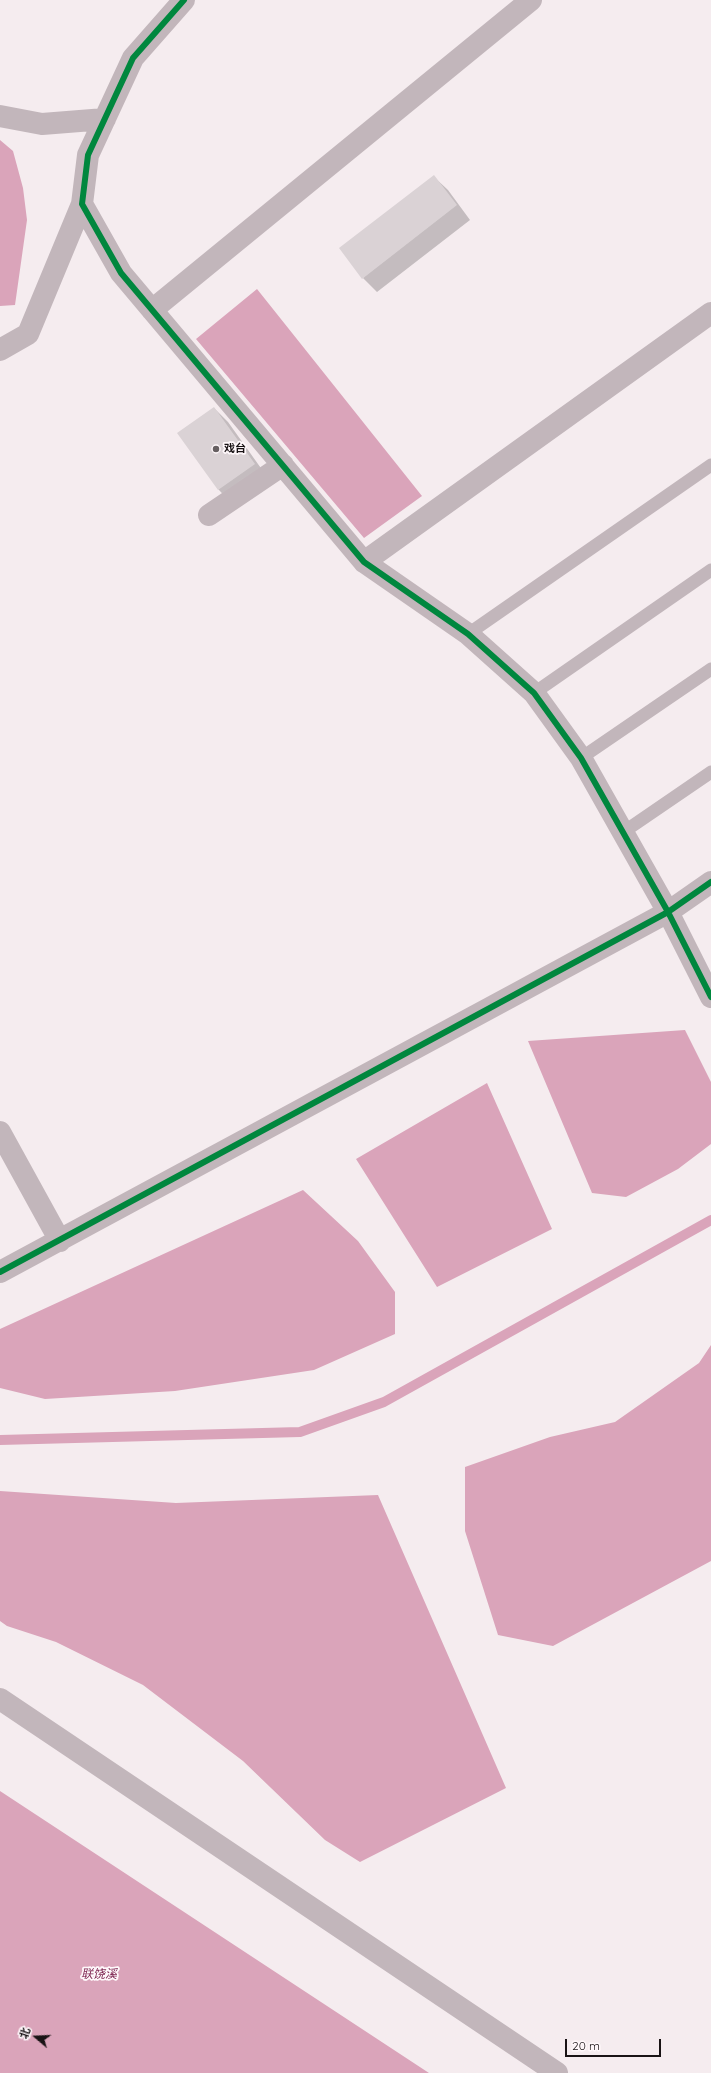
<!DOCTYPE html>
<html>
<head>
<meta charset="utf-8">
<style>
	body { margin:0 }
	#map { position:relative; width:711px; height:2073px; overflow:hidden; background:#f5ecef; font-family:Quicksand,"Noto Sans SC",sans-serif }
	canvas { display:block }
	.north { position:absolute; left:16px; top:2017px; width:40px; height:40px; -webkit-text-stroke:3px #fff8fb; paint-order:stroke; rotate:289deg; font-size:11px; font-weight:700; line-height:16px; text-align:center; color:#191315 }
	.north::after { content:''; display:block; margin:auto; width:14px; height:18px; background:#191315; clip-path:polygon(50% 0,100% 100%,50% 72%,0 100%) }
	.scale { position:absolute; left:565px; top:2039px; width:96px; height:18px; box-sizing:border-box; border:2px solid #191315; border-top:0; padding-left:5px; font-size:12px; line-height:14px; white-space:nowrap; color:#191315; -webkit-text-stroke:3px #fff8fb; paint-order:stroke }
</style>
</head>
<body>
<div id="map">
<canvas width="711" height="2073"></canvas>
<div class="north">北</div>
<div class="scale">20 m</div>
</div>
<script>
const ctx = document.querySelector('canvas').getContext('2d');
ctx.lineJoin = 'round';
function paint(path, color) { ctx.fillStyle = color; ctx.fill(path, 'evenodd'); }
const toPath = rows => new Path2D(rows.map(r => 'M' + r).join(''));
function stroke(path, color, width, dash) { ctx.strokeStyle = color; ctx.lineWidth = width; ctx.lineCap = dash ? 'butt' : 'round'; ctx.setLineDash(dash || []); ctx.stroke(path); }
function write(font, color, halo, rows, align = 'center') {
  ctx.font = font + ' Quicksand,"Noto Sans SC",sans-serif'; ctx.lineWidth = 3.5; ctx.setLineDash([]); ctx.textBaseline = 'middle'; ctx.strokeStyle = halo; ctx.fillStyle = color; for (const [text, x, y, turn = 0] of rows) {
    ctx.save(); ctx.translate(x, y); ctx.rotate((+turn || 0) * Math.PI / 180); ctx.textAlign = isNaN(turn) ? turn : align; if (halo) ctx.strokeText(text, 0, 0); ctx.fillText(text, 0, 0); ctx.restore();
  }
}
paint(toPath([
	[0,140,13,151,23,188,27,220,15,305,0,306],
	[257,289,422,496,364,538,196,339],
	[685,1030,711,1082,711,1144,678,1169,626,1197,592,1193,528,1041],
	[487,1083,552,1229,437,1287,356,1159],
	[303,1190,358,1241,395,1292,395,1334,314,1370,175,1391,45,1399,0,1388,0,1329],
	[711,1345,711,1561,553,1646,498,1635,465,1531,465,1467,550,1437,615,1422,699,1363],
	[0,1491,176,1503,378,1495,506,1788,360,1862,325,1840,243,1761,143,1685,56,1642,7,1626,0,1621],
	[0,1791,429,2073,0,2073]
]), '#daa4ba');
paint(toPath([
	[434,177,448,190,470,220,377,292,363,278],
	[214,408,228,422,268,478,232,504,219,490,178,433]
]), '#0003');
stroke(toPath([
	[0,1440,300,1432,384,1402,711,1220]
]), '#daa4ba', 10);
paint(toPath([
	[434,175,457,205,362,279,339,248],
	[214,407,255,464,218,490,177,433]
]), '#dad2d5');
stroke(toPath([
	[468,634,711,465],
	[534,693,711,570],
	[581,758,711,669],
	[622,833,711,772]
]), '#c2b6bb', 13);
stroke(toPath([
	[184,0,133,58,88,155,82,204,121,273,364,562,468,634,534,693,581,758,668,912,711,997],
	[0,116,42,124,105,119],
	[152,310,531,0],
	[0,350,28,334,82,204],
	[209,515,283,465],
	[364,562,711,313],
	[0,1132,60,1241],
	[0,1272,668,912,711,882]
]), '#c2b6bb', 22);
stroke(toPath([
	[0,1699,557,2073]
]), '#c2b6bb', 22);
stroke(toPath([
	[184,0,133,58,88,155,82,204,121,273,364,562,468,634,534,693,581,758,668,912,711,997],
	[0,1272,668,912,711,882]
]), '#00873e', 6);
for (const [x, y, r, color] of [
	[216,449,4,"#665f61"]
]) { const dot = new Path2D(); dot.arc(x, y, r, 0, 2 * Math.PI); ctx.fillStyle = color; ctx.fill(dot); stroke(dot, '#fff8fb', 1.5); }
write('bold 11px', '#191315', '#fff8fb', [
	["戏台",224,449]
], 'left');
write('italic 12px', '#7f2652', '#fff8fb', [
	["联饶溪",99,1974]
]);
</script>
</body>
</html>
